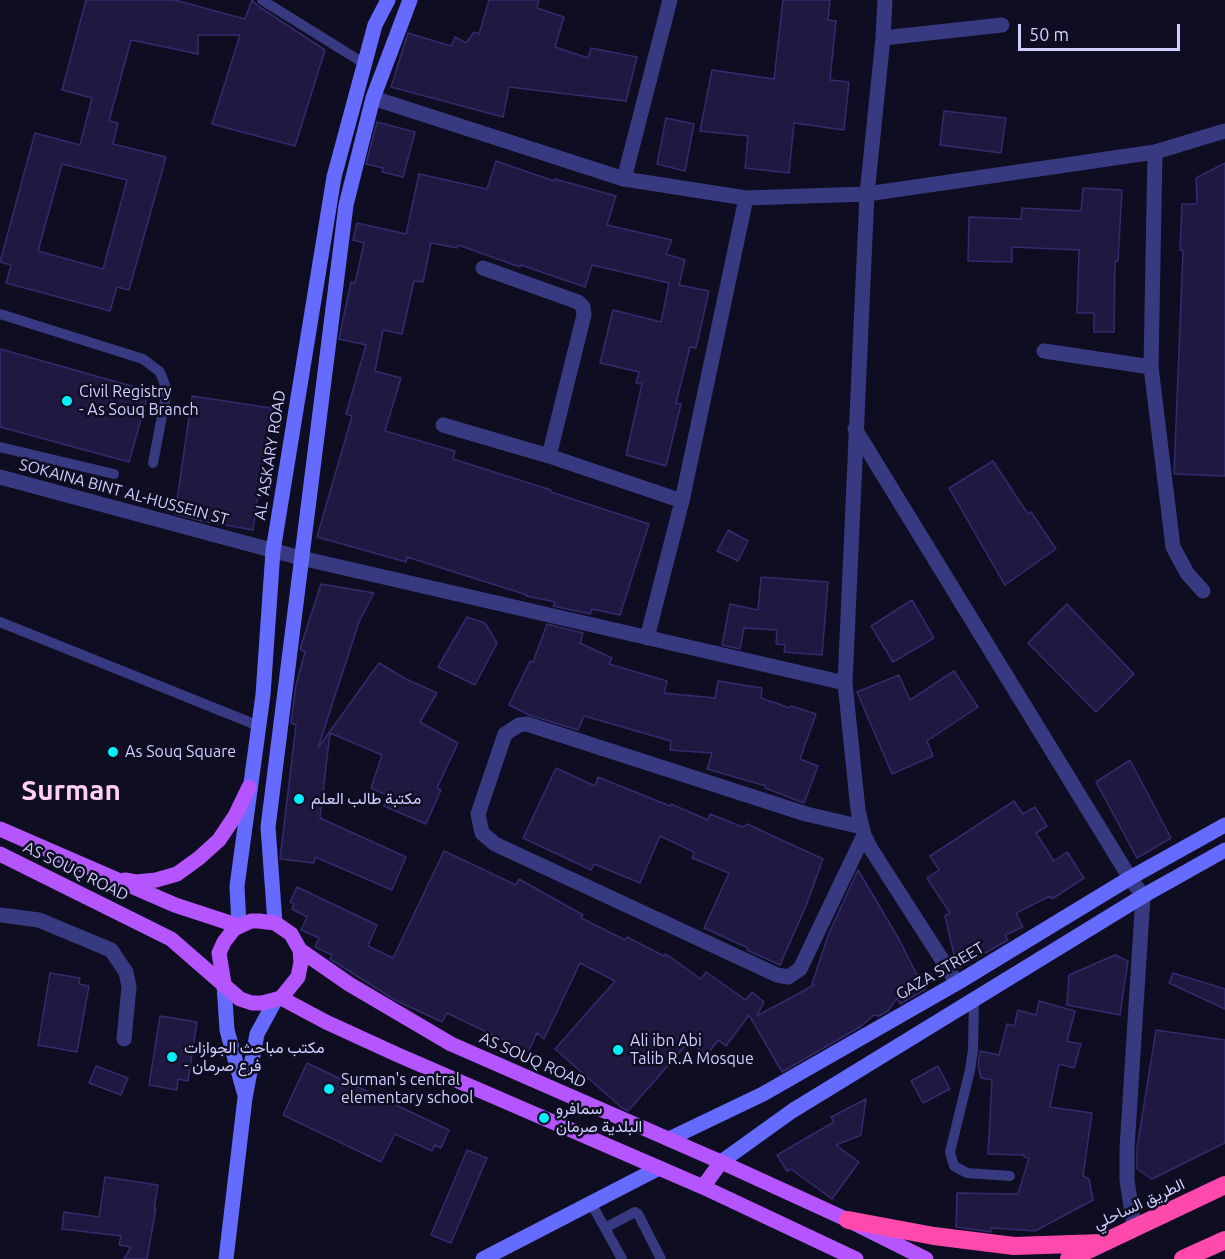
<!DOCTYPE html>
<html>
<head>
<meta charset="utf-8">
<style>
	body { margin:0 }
	#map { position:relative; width:1225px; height:1259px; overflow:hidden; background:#0f0d21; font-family:Ubuntu,sans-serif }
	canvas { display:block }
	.scale { position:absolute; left:1018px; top:24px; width:162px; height:27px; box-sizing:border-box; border:3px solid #d0ceff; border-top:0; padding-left:8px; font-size:18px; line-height:21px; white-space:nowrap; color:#d0ceff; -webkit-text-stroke:4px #0f0d21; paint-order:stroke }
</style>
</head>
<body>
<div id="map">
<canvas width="1225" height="1259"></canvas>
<div class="scale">50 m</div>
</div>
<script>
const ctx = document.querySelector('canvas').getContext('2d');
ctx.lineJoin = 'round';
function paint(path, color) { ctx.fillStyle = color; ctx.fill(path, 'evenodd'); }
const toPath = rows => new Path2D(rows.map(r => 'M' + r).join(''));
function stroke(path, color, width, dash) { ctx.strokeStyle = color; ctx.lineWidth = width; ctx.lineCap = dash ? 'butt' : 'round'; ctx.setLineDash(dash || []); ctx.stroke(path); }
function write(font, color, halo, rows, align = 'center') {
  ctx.font = font + ' Ubuntu,Vazirmatn,sans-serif'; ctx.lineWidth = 5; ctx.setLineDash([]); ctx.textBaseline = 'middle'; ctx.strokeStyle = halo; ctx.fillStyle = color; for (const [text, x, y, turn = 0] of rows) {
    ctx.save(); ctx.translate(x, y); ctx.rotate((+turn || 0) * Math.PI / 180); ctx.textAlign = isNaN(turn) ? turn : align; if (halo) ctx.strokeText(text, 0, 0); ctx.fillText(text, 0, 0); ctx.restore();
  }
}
const building = toPath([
	[86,0,175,0,245,19,252,0,258,6,325,50,295,146,212,124,240,35,198,35,198,54,131,40,109,121,118,123,113,144,166,157,129,290,117,287,110,311,6,283,11,265,0,262,35,133,80,145,92,98,62,90,86,0],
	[62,164,127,180,103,269,38,251,62,164],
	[489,0,539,0,537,8,564,17,555,47,588,58,591,48,637,57,626,101,509,87,503,117,391,87,408,33,451,46,455,37,466,43,474,32,479,34,489,0],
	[783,0,830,0,828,20,836,21,830,80,849,82,844,130,794,123,789,173,745,168,748,136,700,131,712,70,774,79,783,0],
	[944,111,1006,118,1001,153,940,145,944,111],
	[666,118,694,124,685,171,657,164,666,118],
	[377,122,415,132,403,177,382,172,383,168,366,164,377,122],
	[496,161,554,181,555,179,616,196,607,225,672,240,666,254,685,260,679,285,709,291,696,348,690,347,676,403,681,404,666,466,626,455,642,384,636,383,639,372,600,363,613,310,661,322,669,283,592,265,585,287,521,265,520,267,458,245,457,248,431,243,423,282,414,281,402,334,383,330,375,371,401,378,385,431,455,451,453,459,551,490,551,492,649,524,620,615,592,609,590,614,553,606,555,602,526,596,527,595,407,557,406,562,317,537,352,416,346,414,366,345,339,339,351,282,355,283,364,243,353,240,357,223,406,234,419,174,487,189,496,161],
	[1225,163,1225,476,1174,474,1183,250,1180,250,1182,204,1197,204,1196,178,1225,163],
	[1083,188,1122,190,1118,261,1115,261,1114,332,1094,332,1094,313,1077,313,1079,250,1012,247,1012,262,968,261,969,217,1021,219,1022,208,1081,211,1083,188],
	[0,349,149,391,129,462,0,427,0,349],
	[192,396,271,408,253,530,202,521,175,514,192,396],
	[993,461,1028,514,1031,512,1056,549,1005,585,949,488,993,461],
	[728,530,748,541,738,561,717,551,728,530],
	[761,577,828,582,822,655,784,652,785,645,776,644,777,630,744,628,740,649,722,645,730,604,758,610,761,577],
	[321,584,374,593,359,622,318,748,379,663,406,679,437,693,420,722,458,743,437,788,441,790,426,824,384,806,389,796,371,788,382,755,330,733,320,818,406,857,392,890,315,857,314,863,280,859,296,725,291,723,296,685,305,652,300,649,321,584],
	[912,600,934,638,893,662,871,626,912,600],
	[1067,604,1134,674,1096,712,1028,643,1067,604],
	[467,617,485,623,497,643,475,685,438,667,467,617],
	[547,624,583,633,580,643,612,658,609,664,667,681,664,693,715,698,718,681,762,688,761,698,790,708,791,706,816,714,800,759,818,766,804,803,765,788,766,786,707,769,712,753,670,750,671,741,584,716,578,730,529,715,509,705,530,661,533,662,547,624],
	[954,671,978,707,927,741,933,756,892,774,857,692,899,675,910,700,954,671],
	[1130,760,1171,838,1137,858,1096,782,1130,760],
	[556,768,595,786,598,777,670,806,671,804,708,820,710,814,743,827,747,824,823,859,806,906,780,965,747,950,748,948,704,928,729,873,692,858,694,852,660,836,640,883,594,864,591,870,523,838,556,768],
	[1014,801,1023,814,1035,807,1047,826,1036,833,1054,861,1067,852,1084,878,1052,899,1050,896,1016,913,1023,927,1005,935,1008,940,959,968,956,963,945,916,950,913,927,878,939,870,930,856,1014,801],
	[444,851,516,885,519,879,583,915,581,918,625,940,627,937,664,956,666,954,701,979,706,972,746,1000,752,992,764,1002,757,1016,814,985,812,984,829,933,858,870,900,941,917,975,919,974,926,989,900,1004,897,998,888,1011,879,1016,874,1015,860,1027,782,1072,749,1015,726,1046,718,1040,707,1055,689,1042,628,1111,622,1108,555,1049,615,981,580,963,544,1039,537,1033,528,1052,447,1013,442,1022,395,1000,330,959,332,955,315,947,319,938,301,930,307,917,292,909,294,904,290,902,297,887,377,925,368,946,393,958,444,851],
	[1115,955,1128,961,1120,1015,1067,1005,1069,975,1115,955],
	[50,973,80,978,79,984,89,986,77,1052,38,1045,50,973],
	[1173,973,1225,989,1225,1009,1169,983,1173,973],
	[1039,1001,1075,1011,1067,1041,1081,1044,1074,1068,1059,1064,1050,1107,1092,1113,1083,1176,1089,1179,1093,1200,1035,1231,991,1228,991,1232,956,1227,957,1193,1018,1194,1029,1158,1024,1157,1024,1155,988,1154,992,1080,981,1078,978,1065,980,1051,999,1055,1007,1024,1014,1026,1018,1010,1036,1015,1039,1001],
	[160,1016,197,1022,188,1081,178,1079,177,1090,149,1085,160,1016],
	[1156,1030,1225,1040,1225,1143,1152,1179,1137,1169,1137,1148,1156,1030],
	[307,1063,449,1130,441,1148,435,1145,432,1151,395,1134,381,1162,283,1115,307,1063],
	[96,1066,128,1078,121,1095,89,1083,96,1066],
	[938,1066,950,1089,923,1103,911,1081,938,1066],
	[866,1099,861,1135,836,1145,859,1162,832,1199,791,1169,787,1171,777,1155,834,1122,831,1117,866,1099],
	[467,1150,487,1158,451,1243,431,1235,467,1150],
	[105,1177,158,1185,154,1210,156,1208,147,1259,124,1259,131,1247,119,1245,121,1236,62,1229,64,1212,99,1217,105,1177]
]);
paint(building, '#1f1942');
stroke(building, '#342b6e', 1.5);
stroke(toPath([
	[262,0,365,64],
	[0,314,143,359,160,372,167,390,153,463],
	[0,447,114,474],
	[0,622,259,726],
	[974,1000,973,1050,970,1070,950,1152,954,1166,967,1173,1010,1176],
	[591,1203,622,1259],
	[605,1228,635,1212,638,1214,661,1259]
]), '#383a81', 10);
stroke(toPath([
	[885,0,883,38,867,194,845,683,858,810,864,835,871,849,957,983],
	[883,38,1002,25],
	[373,98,624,179,746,198,867,194,1155,152,1225,131],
	[1155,152,1151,367,1173,547,1187,573,1203,591],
	[624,179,670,0],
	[483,268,578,302,583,307,584,315,549,456],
	[1044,351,1151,367],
	[443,425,549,456,682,501],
	[855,429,1130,878,1143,896,1127,1148,1127,1180,1134,1227],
	[0,477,301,558,845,683],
	[647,638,682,501,746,198],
	[862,827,806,814,527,724,519,725,505,734,478,814,482,833,495,844,777,975,788,977,800,969,864,835],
	[0,915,39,920,111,950,126,972,129,987,124,1039]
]), '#383a81', 15);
stroke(toPath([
	[275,923,268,827,346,205,373,98,410,0],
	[239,926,237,886,263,695,273,551,334,177,375,25,388,0],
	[224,984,227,1030,244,1092],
	[669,1139,763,1094,957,983,1130,878,1225,825],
	[721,1162,792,1111,1143,896,1225,850],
	[226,1259,245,1098,257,1034,275,1001],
	[483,1259,659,1168]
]), '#656bff', 15);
stroke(toPath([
	[0,829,175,905,239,926],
	[0,854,171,939,240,999,252,1003,262,1003,281,998,298,977,301,962,300,950,291,934,275,923,259,921,251,921,234,929,224,942,219,953,224,984],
	[125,880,136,882,156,880,177,874,199,858,219,840,235,816,249,787],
	[300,950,349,984,451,1044,721,1162,848,1220,926,1259],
	[281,998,326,1022,398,1055,703,1187,856,1259],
	[703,1187,721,1162]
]), '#b455ff', 15);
stroke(toPath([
	[848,1220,934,1236,1014,1246,1102,1243],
	[1069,1259,1225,1185],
	[1183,1259,1225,1240]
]), '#ff49ac', 18);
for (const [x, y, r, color] of [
	[67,401,6,"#00f0f9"],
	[113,752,6,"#00f0f9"],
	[299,799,6,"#00f0f9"],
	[618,1050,6,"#00f0f9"],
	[172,1057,6,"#00f0f9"],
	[329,1089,6,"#00f0f9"],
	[544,1118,6,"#00f0f9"]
]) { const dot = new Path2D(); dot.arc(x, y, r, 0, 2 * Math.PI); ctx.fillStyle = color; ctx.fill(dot); stroke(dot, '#0f0d21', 2); }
write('16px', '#d0ceff', '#0f0d21', [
	["Civil Registry",79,392],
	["- As Souq Branch",79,410],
	["As Souq Square",125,752],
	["مكتبة طالب العلم",311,799],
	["Ali ibn Abi",630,1041],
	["Talib R.A Mosque",630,1059],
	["مكتب مباحث الجوازات",184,1048],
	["- فرع صرمان",184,1066],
	["Surman's central",341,1080],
	["elementary school",341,1098],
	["سمافرو",556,1109],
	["البلدية صرمان",556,1127]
], 'left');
write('16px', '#d0ceff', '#0f0d21', [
	["AL ‘ASKARY ROAD",270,455,-81],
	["SOKAINA BINT AL-HUSSEIN ST",124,492,15],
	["AS SOUQ ROAD",76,871,26],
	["GAZA STREET",940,971,-30],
	["AS SOUQ ROAD",533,1060,24],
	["الطريق الساحلي",1139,1204,-25]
]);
write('bold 28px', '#ffd0f1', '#0f0d21', [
	["Surman",71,791]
]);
</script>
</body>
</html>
